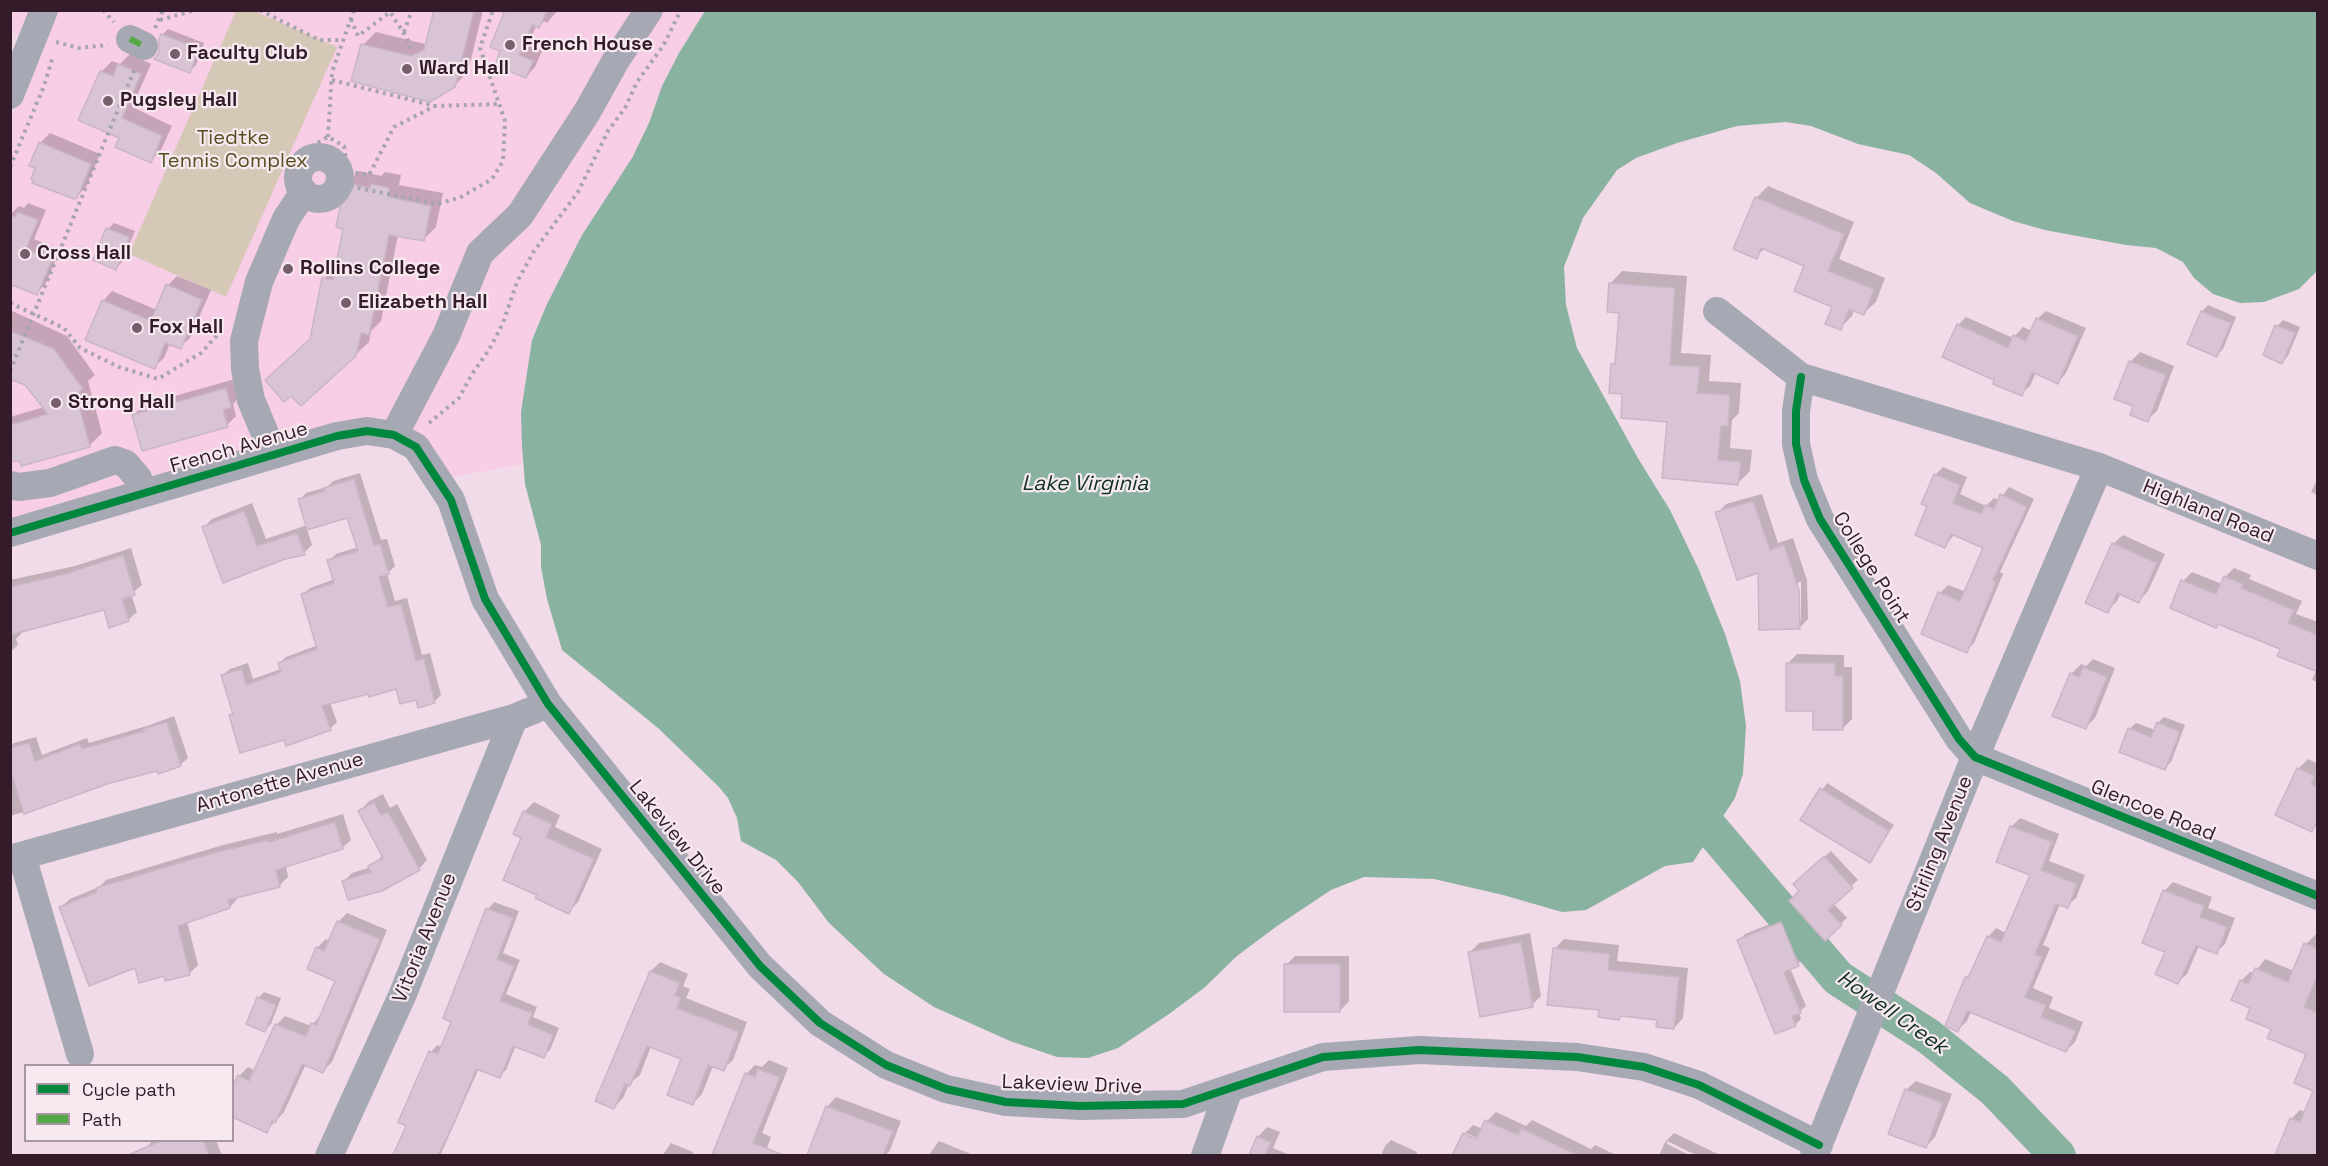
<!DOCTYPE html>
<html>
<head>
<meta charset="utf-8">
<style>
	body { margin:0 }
	#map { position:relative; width:2328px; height:1166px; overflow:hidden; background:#f2dbe9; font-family:"Space Grotesk",sans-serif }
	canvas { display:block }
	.frame { position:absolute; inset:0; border:12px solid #331b2a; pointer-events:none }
	.legend { position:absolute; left:24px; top:1064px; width:210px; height:78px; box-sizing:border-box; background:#f6e9f0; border:2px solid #a897a1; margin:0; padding:8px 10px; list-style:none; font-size:18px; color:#331b2a }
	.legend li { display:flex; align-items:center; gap:12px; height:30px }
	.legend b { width:30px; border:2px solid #a897a1 }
</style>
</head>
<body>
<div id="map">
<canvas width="2328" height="1166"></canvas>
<div class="frame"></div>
<ul class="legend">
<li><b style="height:8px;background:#00873e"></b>Cycle path</li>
<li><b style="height:8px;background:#54a944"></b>Path</li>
</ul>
</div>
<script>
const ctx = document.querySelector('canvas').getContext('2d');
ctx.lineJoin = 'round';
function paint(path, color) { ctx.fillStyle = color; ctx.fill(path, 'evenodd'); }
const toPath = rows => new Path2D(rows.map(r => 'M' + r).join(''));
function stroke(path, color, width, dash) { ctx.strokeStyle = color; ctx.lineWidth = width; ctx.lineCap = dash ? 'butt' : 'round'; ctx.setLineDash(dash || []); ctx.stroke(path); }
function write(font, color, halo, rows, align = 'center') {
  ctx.font = font + ' "Space Grotesk",sans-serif'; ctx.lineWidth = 4.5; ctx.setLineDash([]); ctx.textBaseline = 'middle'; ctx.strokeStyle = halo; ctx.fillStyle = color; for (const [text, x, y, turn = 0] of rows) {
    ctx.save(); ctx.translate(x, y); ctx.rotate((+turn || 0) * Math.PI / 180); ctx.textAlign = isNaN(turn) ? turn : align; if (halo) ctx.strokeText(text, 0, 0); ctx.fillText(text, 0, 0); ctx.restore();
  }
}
paint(toPath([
	[11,11,705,11,679,53,662,86,649,123,632,158,582,235,547,304,532,340,521,412,523,464,447,478,412,432,11,523,11,120,41,44,11,32]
]), '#f8cde6');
paint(toPath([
	[236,11,254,11,337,47,226,297,129,254]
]), '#d5c8b7');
paint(toPath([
	[705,11,2317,11,2317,271,2299,289,2264,302,2240,303,2213,294,2194,278,2183,262,2156,248,2126,245,2045,230,2013,221,1970,203,1936,173,1909,155,1858,144,1811,126,1786,122,1737,126,1677,143,1636,158,1617,170,1583,218,1564,267,1566,305,1577,348,1639,460,1670,510,1699,570,1725,634,1740,681,1746,726,1743,774,1735,798,1693,862,1665,866,1586,910,1562,912,1503,895,1434,879,1364,877,1331,890,1277,926,1237,956,1204,988,1169,1014,1118,1048,1088,1058,1057,1057,1010,1041,934,1007,884,974,829,923,798,882,776,860,741,841,737,818,728,798,719,787,658,728,562,650,547,599,541,567,541,545,525,484,522,447,521,412,532,340,547,304,582,235,632,158,649,123,662,86,679,53]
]), '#8ab2a0');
paint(toPath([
	[436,10,483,10,468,72,454,86,363,45,376,32,425,44,427,43],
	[507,10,558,10,547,23,544,21,539,27,536,26,528,45,542,51,535,67,526,77,502,51],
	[168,29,204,43,196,65,190,71,160,53,162,35],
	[130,54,151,64,132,107,172,126,161,150,150,161,121,137,80,120,101,72,112,61,120,64],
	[50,133,100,154,86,187,76,197,40,143],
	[359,171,381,176,385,172,401,175,399,185,443,193,436,227,423,240,398,235,381,321,371,331,369,342,355,355,312,338,324,279,336,266,345,227,346,184],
	[1768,186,1854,222,1839,259,1885,278,1876,302,1864,313,1854,310,1852,316,1840,328,1834,306,1806,265,1765,248,1756,257,1756,198],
	[28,203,46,210,34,239,60,250,46,283,37,293,10,282,10,215,19,206,24,208],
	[114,223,135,231,122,262,116,268,108,229],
	[1622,271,1687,276,1681,353,1711,355,1709,381,1741,383,1739,413,1732,420,1730,448,1752,450,1750,471,1738,483,1669,421,1624,393,1613,365,1617,360,1620,311,1610,284],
	[177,276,211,290,190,338,180,347,170,343,164,358,154,367,103,301,112,291,157,310,168,285],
	[2208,305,2236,317,2223,349,2217,355,2202,311],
	[10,310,67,336,95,375,88,381,102,433,89,446,10,460,10,417,44,407,26,384,10,377],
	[2046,311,2086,328,2066,373,2058,382,2036,372,2030,386,2021,394,1996,379,1958,325,1966,317,2013,338,2023,327,2032,331,2037,319],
	[2283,320,2300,327,2288,356,2282,362,2264,354,2277,326],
	[2140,352,2174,366,2157,411,2147,420,2130,362],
	[235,379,240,396,233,404,236,416,227,425,134,415,143,405],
	[1943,467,1967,477,1960,494,1986,506,1994,498,1999,500,2009,487,2034,499,2000,572,2003,574,1974,643,1966,651,1940,593,1948,585,1966,592,1985,548,1955,534,1945,546,1929,505,1935,475],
	[360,473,381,540,387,539,395,566,387,574,395,601,407,598,422,655,430,653,441,695,434,702,417,698,397,687,369,692,330,703,337,722,330,729,285,739,230,716,234,712,223,675,230,669,248,663,253,679,281,669,279,663,286,657,318,645,303,595,310,588,335,579,329,561,336,554,358,547,348,516,307,529,312,545,304,553,285,558,204,527,212,519,252,503,266,539,307,525,300,500,306,493,327,487,333,481],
	[2318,478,2318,495,2311,492],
	[1762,494,1778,543,1793,538,1807,580,1808,619,1799,628,1717,513,1726,504],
	[1798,582,1801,582,1801,621,1798,621],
	[2123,535,2165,554,2148,591,2139,601,2121,593,2117,601,2107,611,2113,544],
	[131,548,142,585,131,594,137,612,128,620,105,608,21,630,22,633,16,639,18,645,10,652,10,580,75,566],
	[2234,568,2251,575,2249,579,2302,601,2296,614,2318,622,2318,682,2312,680,2316,670,2183,581,2192,572,2222,584,2225,577],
	[1797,654,1844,655,1844,667,1852,667,1852,719,1842,729,1814,710,1787,664],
	[2093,659,2115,668,2095,718,2085,728,2071,674,2081,664,2086,666],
	[174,716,188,758,180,765,110,782,54,803,10,816,10,747,14,743,36,737,42,755,87,738,89,743,150,725],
	[2164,717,2185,725,2171,762,2165,768,2129,729,2136,723,2155,730,2158,723],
	[2308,759,2318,764,2318,824,2311,830,2277,815,2298,769],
	[1827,783,1894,825,1869,861,1802,819],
	[383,794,390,808,397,804,427,860,419,869,343,882,352,873,371,867,383,855,360,811,368,802],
	[534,802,560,815,555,827,602,849,578,902,568,912,539,894,523,837,524,812],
	[343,814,351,840,342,848,286,866,288,877,280,885,237,896,238,898,230,907,187,921,198,965,190,973,167,979,165,974,136,966,61,907,70,899,99,887,106,880,223,845,277,832,277,834],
	[2020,818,2059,834,2049,861,2085,875,2076,898,2067,906,2060,904,2043,945,2050,948,2033,988,2053,997,2049,1008,2083,1022,2075,1042,2066,1051,1971,1011,1967,1021,1958,1030,1947,1025,1966,977,1973,971,1988,937,1996,928,2006,933,2032,874,2011,827],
	[1831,851,1858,880,1833,903,1847,918,1825,939,1801,891,1801,878],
	[2173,882,2212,897,2208,908,2235,918,2225,944,2216,952,2199,946,2187,974,2178,982,2167,951,2164,891],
	[494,902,519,911,503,953,520,960,506,994,537,1007,533,1017,559,1028,550,1050,543,1056,516,1045,506,1070,499,1076,479,1068,440,1156,389,1156,397,1150,408,1125,431,1052,437,1045,442,1047,453,1021,488,909],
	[347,913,387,930,332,1062,323,1071,306,1064,284,1112,266,1131,232,1116,232,1083,236,1084,239,1076,248,1067,255,1071,276,1025,285,1016,311,1026,321,1015,337,980,317,948,326,939,330,941,338,922],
	[1787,917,1804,958,1798,964,1790,968,1806,1006,1799,1012,1801,1019,1795,1025,1739,940,1745,934],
	[1530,933,1541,996,1532,1005,1470,952,1479,943],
	[2315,935,2318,936,2318,1091,2308,1053,2273,1028,2252,1007,2241,981,2250,972,2254,973,2265,959,2294,971,2306,944],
	[1564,939,1619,945,1617,961,1688,968,1683,1018,1674,1028,1659,1018,1622,1015,1619,1018,1601,1008,1554,949],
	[1295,956,1349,956,1349,1001,1340,1011,1286,965],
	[660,962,688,974,683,986,690,989,686,998,747,1022,733,1060,723,1069,713,1066,702,1094,693,1103,683,1059,651,1046,640,1075,629,1084,623,1098,614,1107,651,971],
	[264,992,281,998,271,1024,265,1030,258,998],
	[769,1060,788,1068,762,1133,771,1137,764,1156,713,1156,746,1074,755,1065,762,1067],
	[1916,1081,1952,1094,1935,1137,1926,1147,1906,1090],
	[2318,1095,2318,1156,2277,1155,2291,1119,2300,1110,2305,1112],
	[836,1097,901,1121,890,1150,885,1156,808,1156,827,1107],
	[1496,1112,1526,1126,1532,1120,1591,1149,1595,1145,1618,1156,1454,1156,1464,1134,1473,1125,1483,1129,1487,1121],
	[1466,1133,1484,1141,1482,1144,1466,1136],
	[1267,1127,1280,1132,1273,1148,1292,1156,1250,1156,1258,1137],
	[1674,1133,1722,1156,1698,1156,1667,1141,1667,1144,1691,1156,1659,1156,1665,1142],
	[153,1140,216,1140,222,1156,147,1156,145,1149],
	[1391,1140,1417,1152,1416,1156,1381,1156,1385,1146],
	[939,1141,976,1156,928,1156],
	[671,1143,693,1152,692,1156,662,1156]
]), '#0003');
stroke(toPath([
	[1682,795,1838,978,1928,1036,1995,1090,2058,1156]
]), '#8ab2a0', 36);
const building = toPath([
	[434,10,474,10,455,87,430,102,351,81,361,44,411,56,424,50,434,10],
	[497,10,547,10,539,28,532,25,519,55,533,61,526,78,495,65,500,51,490,47,504,13,497,10],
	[161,34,199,49,190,73,154,59,159,53,159,39,161,34],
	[118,64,141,74,122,118,162,136,151,163,115,147,119,138,78,120,100,71,113,76,118,64],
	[39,142,91,164,77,198,74,199,32,183,34,180,31,179,35,168,29,166,39,142],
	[345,183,370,188,371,184,389,188,388,197,431,206,424,241,389,235,369,335,361,333,356,356,301,406,291,396,284,402,265,380,310,339,322,278,333,280,343,229,336,227,345,183],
	[1755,197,1844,234,1828,271,1874,289,1864,315,1849,309,1841,330,1825,324,1832,307,1794,291,1804,266,1761,248,1757,259,1733,249,1755,197],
	[18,212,38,220,26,249,52,260,37,295,10,284,10,215,15,217,18,212],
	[106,228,129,237,116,270,93,260,106,228],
	[1609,283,1675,288,1670,365,1700,367,1697,393,1730,395,1728,426,1721,426,1718,460,1741,462,1738,485,1662,478,1667,422,1621,418,1622,394,1609,393,1611,364,1615,364,1619,313,1607,312,1609,283],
	[166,284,202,300,181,349,165,343,155,369,85,340,102,300,151,321,166,284],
	[2201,311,2231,323,2217,357,2187,344,2201,311],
	[2036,318,2078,336,2058,384,2032,372,2022,396,1993,384,1994,380,1942,357,1957,324,2008,348,2013,335,2026,341,2036,318],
	[2275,325,2295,333,2282,364,2263,355,2275,325],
	[10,331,54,349,83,389,76,394,90,447,21,466,20,461,10,461,10,425,48,414,25,385,10,379,10,331],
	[2129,361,2166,375,2148,422,2130,415,2133,406,2114,399,2129,361],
	[226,388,231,407,223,410,228,427,142,451,132,415,226,388],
	[1934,474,1960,485,1953,503,1981,514,1985,505,1994,509,2000,494,2027,507,1993,580,1996,582,1967,653,1921,634,1938,592,1960,601,1983,548,1951,534,1945,548,1915,535,1927,506,1921,504,1934,474],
	[354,479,374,546,380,544,389,574,379,577,388,607,401,604,416,661,424,659,435,703,418,708,416,700,400,704,396,689,369,697,368,694,322,706,331,730,286,746,284,740,240,753,229,715,233,714,221,675,242,669,246,685,281,672,278,663,317,649,301,594,334,583,327,560,358,551,347,518,307,530,298,499,325,491,324,488,354,479],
	[1753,501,1770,550,1784,545,1799,590,1800,629,1759,630,1758,573,1737,580,1715,512,1753,501],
	[244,511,257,546,297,533,305,555,285,559,223,583,202,527,244,511],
	[2112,543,2157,563,2139,603,2117,593,2108,613,2085,603,2112,543],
	[123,555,135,595,122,599,129,621,109,628,104,610,10,635,10,587,65,574,123,555],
	[2224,576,2243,584,2241,588,2294,610,2288,623,2318,635,2318,672,2277,656,2280,649,2218,624,2216,628,2170,608,2181,580,2216,594,2224,576],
	[1786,663,1835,663,1835,676,1843,676,1843,730,1813,730,1813,711,1786,711,1786,663],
	[2083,667,2107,677,2086,729,2052,716,2070,673,2079,677,2083,667],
	[167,722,181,766,158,774,157,771,110,783,24,814,10,769,10,748,29,743,35,761,80,744,82,749,144,731,143,729,167,722],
	[2157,722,2180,732,2165,770,2119,752,2128,728,2151,737,2157,722],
	[2297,768,2315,776,2311,784,2318,787,2318,819,2312,832,2275,815,2297,768],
	[1820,788,1889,831,1870,863,1800,820,1820,788],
	[374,802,381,815,388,812,420,870,382,891,348,900,342,881,371,872,368,866,383,858,358,811,374,802],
	[523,811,552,824,546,837,594,859,569,914,535,898,537,895,503,880,521,838,513,834,523,811],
	[335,822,343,849,276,870,280,887,228,900,230,908,178,926,190,975,165,981,164,976,139,983,135,968,89,986,59,907,97,892,96,888,213,853,268,840,269,842,335,822],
	[2010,826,2052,842,2041,870,2077,884,2068,908,2056,904,2035,954,2042,957,2025,997,2046,1005,2041,1017,2076,1031,2066,1052,1967,1011,1958,1032,1945,1026,1965,977,1968,978,1987,936,2001,942,2030,875,1996,862,2010,826],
	[1824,856,1853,888,1828,910,1842,925,1825,941,1789,901,1799,891,1793,884,1824,856],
	[2163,890,2204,906,2200,917,2227,927,2217,954,2196,946,2178,984,2155,974,2165,952,2142,943,2163,890],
	[486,908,513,918,497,959,514,966,500,1001,532,1013,528,1024,553,1035,544,1058,513,1046,500,1078,476,1069,455,1121,438,1155,393,1155,406,1126,398,1122,429,1051,438,1054,451,1022,443,1018,486,908],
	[337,921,380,939,323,1073,302,1064,275,1123,272,1121,267,1133,232,1117,232,1087,238,1075,249,1081,275,1024,306,1036,311,1023,316,1025,335,981,307,969,316,947,324,951,337,921],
	[1781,922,1799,966,1784,972,1801,1013,1792,1016,1796,1026,1775,1034,1737,940,1781,922],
	[1521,942,1533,1007,1480,1017,1468,952,1521,942],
	[2304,943,2318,949,2318,974,2304,1007,2318,1013,2318,1155,2275,1155,2290,1118,2300,1122,2313,1091,2294,1083,2306,1054,2267,1038,2271,1029,2246,1019,2250,1008,2231,1000,2240,980,2248,984,2255,968,2288,982,2304,943],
	[1553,948,1610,954,1608,970,1679,977,1674,1029,1656,1027,1657,1020,1620,1016,1619,1020,1598,1017,1599,1010,1547,1005,1553,948],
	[1284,964,1340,964,1340,1012,1284,1012,1284,964],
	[650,971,680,983,675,995,681,998,677,1008,739,1032,724,1071,708,1065,693,1105,667,1095,681,1059,647,1046,630,1086,625,1084,614,1109,595,1101,650,971],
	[257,997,276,1005,265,1032,246,1024,257,997],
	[758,1069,780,1077,753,1143,783,1155,712,1155,745,1073,755,1077,758,1069],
	[1905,1089,1943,1103,1926,1148,1888,1134,1905,1089],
	[826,1106,893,1131,883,1155,807,1155,826,1106],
	[1485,1120,1518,1135,1521,1128,1577,1155,1452,1155,1463,1133,1476,1139,1485,1120],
	[1257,1136,1271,1142,1265,1155,1249,1155,1257,1136],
	[163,1140,203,1140,209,1155,128,1155,163,1140]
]);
paint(building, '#d8c4d5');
stroke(building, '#c9b6c6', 1.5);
stroke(toPath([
	[103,10,114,22],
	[260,10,319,40,343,40],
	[351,19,358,36,390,12,407,38,411,50],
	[160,20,195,10],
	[155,28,163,10],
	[404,32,412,10],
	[56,42,79,48,108,45],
	[332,80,435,106,500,104],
	[328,137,332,72,354,10],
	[10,167,44,86,53,56],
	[295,170,303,151,328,137,344,146,348,172,338,196,329,206,321,211],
	[348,172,369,175,394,127,435,106],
	[343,185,438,204,461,197,492,179,503,161,505,121,480,48,493,10],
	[10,303,64,328,80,348,119,367,158,379,201,353,221,331],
	[10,371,136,66],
	[429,423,459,398,472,374,489,350,503,323,517,282,534,251,578,192,608,131,625,108,637,82,663,46,681,10]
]), '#a6a4ad', 4, [3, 4.5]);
stroke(toPath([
	[130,39,144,46],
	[10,95,44,10],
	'298 178a21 21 0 1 1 42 0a21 21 0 1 1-42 0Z',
	[1717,311,1801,377,2099,467,2318,556],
	[1801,377,1796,411,1796,444,1804,480,1820,519,1959,739,1975,757,2318,896],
	[394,435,446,336,480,253,520,215,587,112,616,60,649,10],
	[274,455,251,400,245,369,244,341,259,282,286,219,304,192],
	[10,485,19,487,50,483,115,460,126,464,138,478,142,494],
	[10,533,337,436,367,431,394,435,416,447,451,500,485,599,548,704,760,966,820,1023,886,1065,946,1089,1006,1102,1080,1106,1183,1104,1323,1057,1419,1050,1577,1057,1644,1067,1699,1085,1819,1145],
	[22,856,80,1054],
	[10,859,514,718,548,704],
	[329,1156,402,996,514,718],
	[1205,1156,1229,1089],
	[1814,1156,1975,757,2099,467]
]), '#a6a9b3', 28);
stroke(toPath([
	[130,39,144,46]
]), '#54a944', 6, [12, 6]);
stroke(toPath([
	[1801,377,1796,411,1796,444,1804,480,1820,519,1959,739,1975,757,2318,896],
	[10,533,337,436,367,431,394,435,416,447,451,500,485,599,548,704,760,966,820,1023,886,1065,946,1089,1006,1102,1080,1106,1183,1104,1323,1057,1419,1050,1577,1057,1644,1067,1699,1085,1819,1145]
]), '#00873e', 8);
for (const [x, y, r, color] of [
	[510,45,6,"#765e6d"],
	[175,54,6,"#765e6d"],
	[407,69,6,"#765e6d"],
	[108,101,6,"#765e6d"],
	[25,254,6,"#765e6d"],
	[288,269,6,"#765e6d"],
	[346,303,6,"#765e6d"],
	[137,328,6,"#765e6d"],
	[56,403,6,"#765e6d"]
]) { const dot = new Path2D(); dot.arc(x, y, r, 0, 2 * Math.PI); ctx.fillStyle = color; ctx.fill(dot); stroke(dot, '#f6e9f0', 2); }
write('bold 20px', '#331b2a', '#f6e9f0', [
	["French House",522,45],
	["Faculty Club",187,54],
	["Ward Hall",419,69],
	["Pugsley Hall",120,101],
	["Cross Hall",37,254],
	["Rollins College",300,269],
	["Elizabeth Hall",358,303],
	["Fox Hall",149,328],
	["Strong Hall",68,403]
], 'left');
write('20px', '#544e1d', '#f6e9f0', [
	["Tiedtke",233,139],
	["Tennis Complex",233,162]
]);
write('20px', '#331b2a', '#f6e9f0', [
	["French Avenue",239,448,-16],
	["Highland Road",2208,512,22],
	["College Point",1871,568,58],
	["Antonette Avenue",280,783,-16],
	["Glencoe Road",2153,811,22],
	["Lakeview Drive",677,838,51],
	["Stirling Avenue",1940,844,-68],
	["Vitoria Avenue",425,938,-68],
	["Lakeview Drive",1072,1085,2]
]);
write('italic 21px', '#103022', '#f6e9f0', [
	["Lake Virginia",1085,484],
	["Howell Creek",1892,1013,35]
]);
</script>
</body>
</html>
